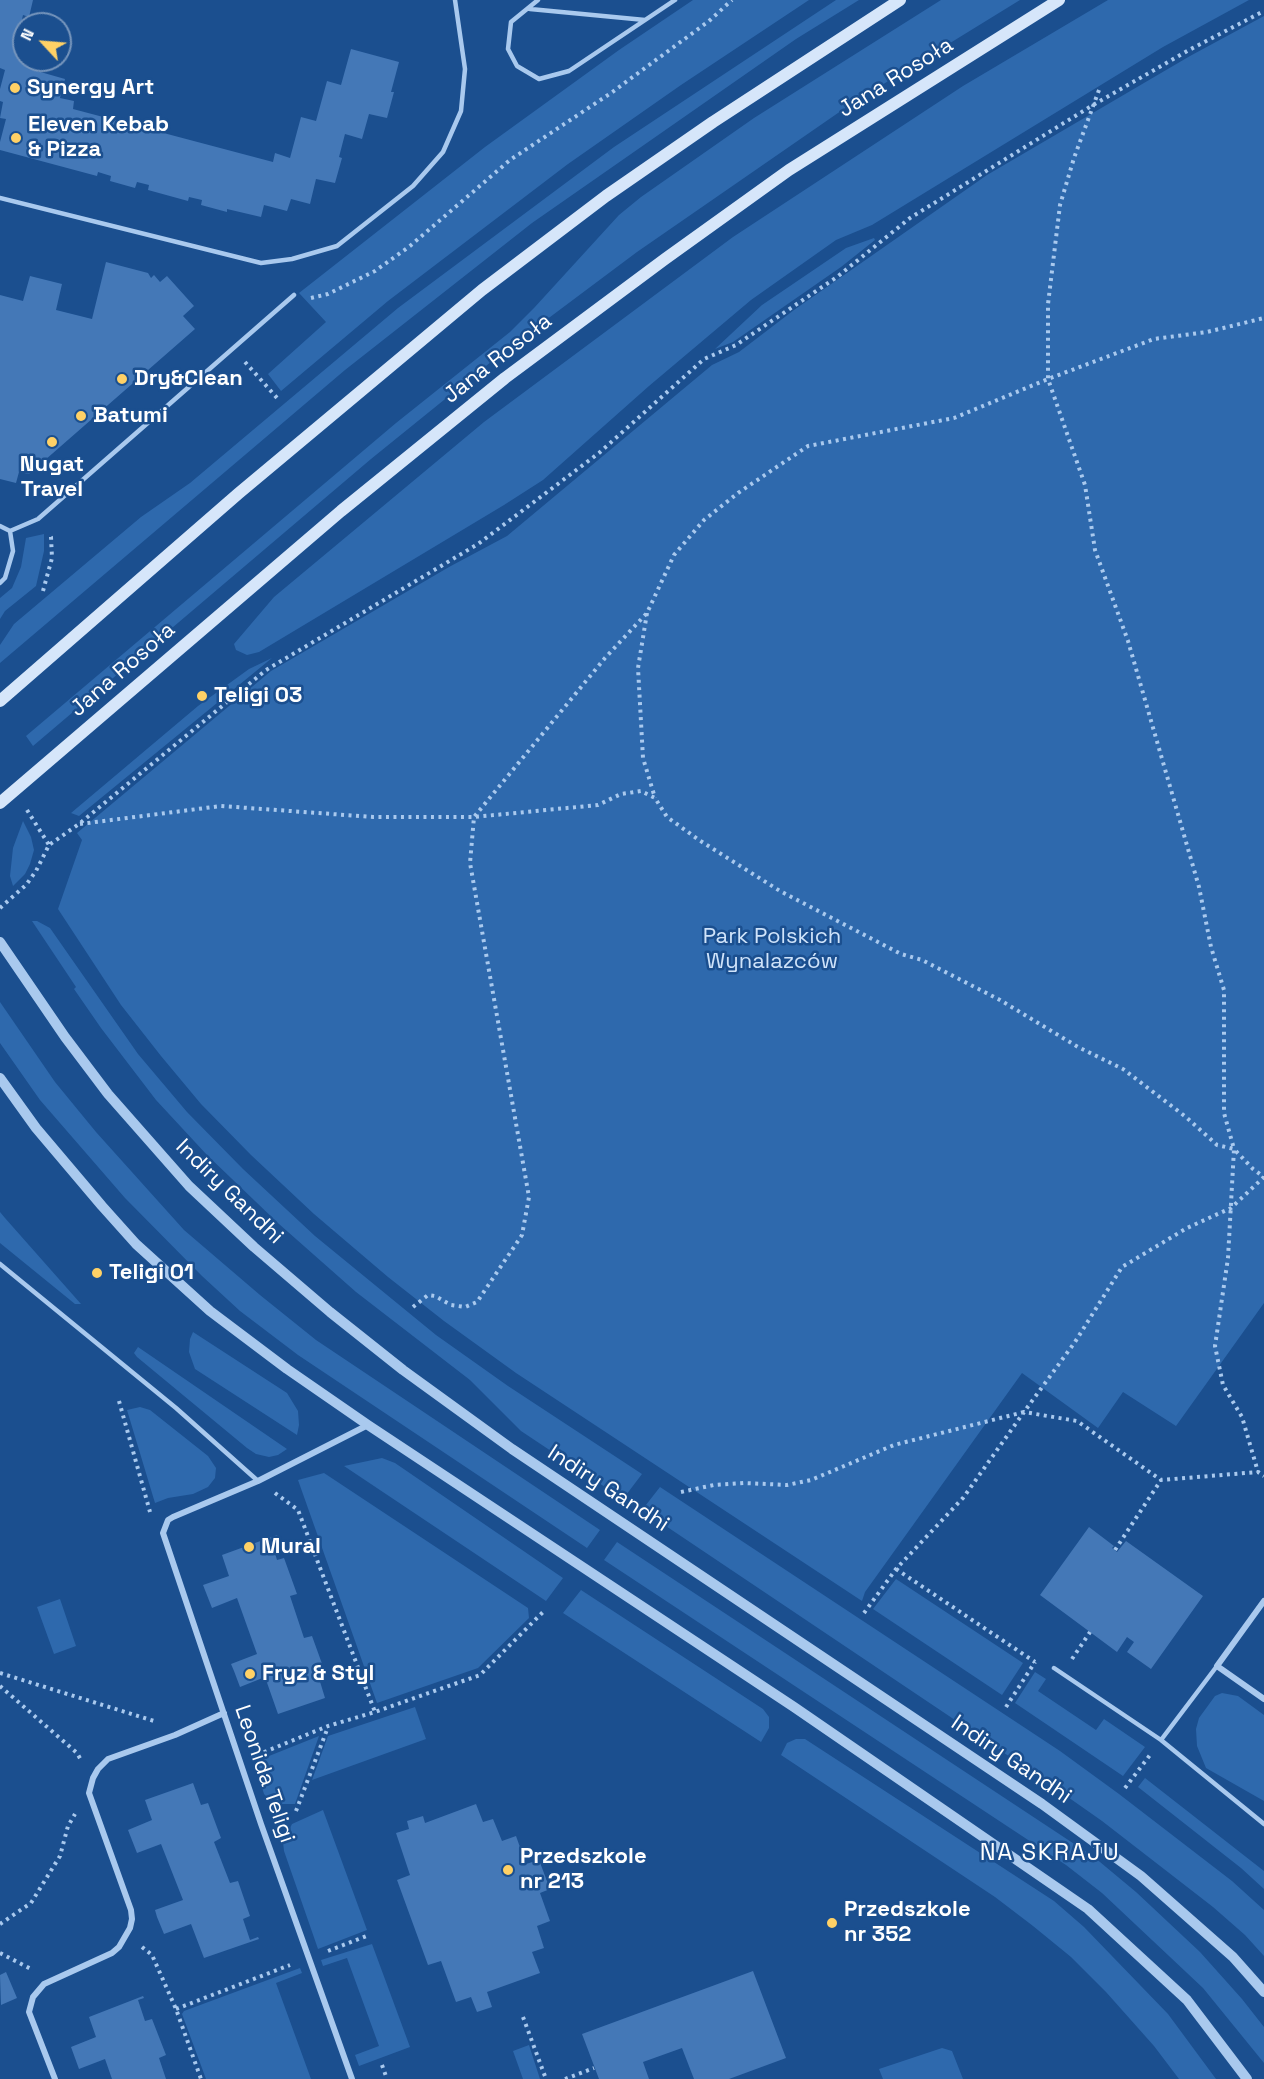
<!DOCTYPE html>
<html>
<head>
<meta charset="utf-8">
<style>
	body { margin:0 }
	#map { position:relative; width:1264px; height:2079px; overflow:hidden; background:#1b4f8f; font-family:"Space Grotesk",sans-serif }
	canvas { display:block }
	.north { position:absolute; left:12px; top:12px; width:60px; height:60px; box-sizing:border-box; background:#1b4f8f; border:2px solid #7695bc; border-radius:50%; rotate:296deg; font-size:16px; font-weight:700; line-height:24px; text-align:center; color:#fff }
	.north::after { content:''; display:block; margin:auto; width:21px; height:27px; background:#ffd166; clip-path:polygon(50% 0,100% 100%,50% 72%,0 100%) }
</style>
</head>
<body>
<div id="map">
<canvas width="1264" height="2079"></canvas>
<div class="north">N</div>
</div>
<script>
const ctx = document.querySelector('canvas').getContext('2d');
ctx.lineJoin = 'round';
function paint(path, color) { ctx.fillStyle = color; ctx.fill(path, 'evenodd'); }
const toPath = rows => new Path2D(rows.map(r => 'M' + r).join(''));
function stroke(path, color, width, dash) { ctx.strokeStyle = color; ctx.lineWidth = width; ctx.lineCap = dash ? 'butt' : 'round'; ctx.setLineDash(dash || []); ctx.stroke(path); }
function write(font, color, halo, rows, align = 'center') {
  ctx.font = font + ' "Space Grotesk",sans-serif'; ctx.lineWidth = 5; ctx.setLineDash([]); ctx.textBaseline = 'middle'; ctx.strokeStyle = halo; ctx.fillStyle = color; for (const [text, x, y, turn = 0] of rows) {
    ctx.save(); ctx.translate(x, y); ctx.rotate((+turn || 0) * Math.PI / 180); ctx.textAlign = isNaN(turn) ? turn : align; if (halo) ctx.strokeText(text, 0, 0); ctx.fillText(text, 0, 0); ctx.restore();
  }
}
paint(toPath([
	[693,0,809,0,681,85,568,164,388,301,281,391,268,374,326,322,299,293,485,147,619,50],
	[836,0,859,0,796,39,532,223,345,370,0,663,0,645,14,624,141,517,190,483,398,308,614,147],
	[941,0,1020,0,851,104,637,252,502,353,371,459,33,746,26,736,396,423,510,332,534,308,619,215,641,197,754,118],
	[1108,0,1249,0,1163,47,872,225,836,240,751,300,649,386,543,480,504,505,259,652,247,655,236,650,234,644,274,597,484,422,733,237,963,86],
	[1264,16,1264,1303,1176,1426,1123,1392,1098,1428,1022,1373,865,1592,862,1601,516,1373,444,1321,388,1277,314,1214,251,1155,201,1104,161,1056,121,1005,58,909,82,840,77,833,271,671,449,567,507,536,712,365,739,352,794,310,987,175,1190,56],
	[874,238,875,240,841,267,733,342,715,349,762,305,846,248],
	[44,534,44,551,36,586,5,611,0,619,0,598,12,588,21,567,26,538],
	[272,658,79,816,71,813,198,706,249,669],
	[23,821,31,837,34,850,30,864,25,874,13,886,10,876,13,848],
	[32,921,37,921,50,928,138,1054,187,1112,243,1169,315,1236,436,1335,508,1386,642,1474,623,1499,521,1431,470,1380,356,1292,279,1224,207,1155,156,1100,101,1028,74,989,76,987],
	[0,1002,55,1082,96,1132,184,1230,260,1295,316,1340,600,1530,587,1548,298,1355,240,1311,202,1276,125,1198,40,1100,0,1043],
	[0,1212,5,1218,81,1304,75,1304,0,1243],
	[193,1332,287,1393,298,1411,299,1425,297,1435,195,1369,189,1352,190,1339],
	[138,1347,287,1449,278,1455,269,1457,256,1454,247,1448,137,1357,134,1353],
	[140,1407,150,1410,208,1456,216,1468,215,1478,208,1487,193,1494,168,1498,155,1503,127,1410],
	[382,1458,395,1463,563,1578,546,1601,344,1466],
	[324,1473,528,1608,529,1618,478,1668,377,1703,298,1480],
	[660,1487,1060,1751,1119,1794,1232,1881,1264,1910,1264,1956,1245,1935,1213,1907,1102,1821,1028,1769,642,1510],
	[617,1542,1094,1857,1136,1892,1200,1952,1242,1999,1264,2027,1264,2063,1203,1988,1102,1893,1066,1865,604,1560],
	[896,1579,1023,1663,1002,1695,873,1609],
	[581,1590,763,1709,769,1717,769,1728,761,1742,563,1613],
	[60,1599,76,1646,54,1654,37,1607],
	[1035,1672,1046,1679,1038,1691,1096,1730,1104,1719,1145,1747,1123,1776,1015,1703],
	[1222,1693,1238,1696,1264,1715,1264,1801,1206,1768,1197,1746,1196,1729,1199,1718,1215,1696],
	[415,1707,426,1739,312,1780,328,1736],
	[319,1736,295,1804,281,1804,271,1801,264,1794,254,1762],
	[796,1739,805,1739,1054,1901,1084,1927,1168,2014,1216,2079,1179,2079,1154,2046,1106,1992,1071,1957,1033,1926,995,1897,781,1755,787,1743],
	[1145,1778,1264,1871,1264,1889,1241,1868,1138,1787],
	[323,1810,367,1930,318,1949,284,1851,283,1842,292,1824],
	[372,1944,410,2047,359,2066,355,2055,379,2046,347,1958,323,1966,321,1960],
	[300,1968,302,1973,276,1983,311,2079,206,2079,182,2014,184,2011],
	[529,2045,540,2079,523,2079,513,2051],
	[942,2048,952,2051,963,2079,883,2079,879,2069]
]), '#2e69ad');
paint(toPath([
	[0,0,33,0,29,17,23,15,19,32,24,33,24,60,40,60,37,71,65,79,60,98,74,101,73,109,273,162,275,153,290,158,301,117,316,121,327,81,341,85,351,49,399,62,391,92,394,92,387,118,369,114,362,139,345,134,339,157,342,158,335,183,316,179,310,204,291,199,287,211,264,205,261,217,227,209,227,212,201,205,202,200,189,197,188,201,148,190,149,185,137,182,135,188,110,181,111,176,98,172,97,176,0,150,0,142,6,119,0,118,3,102,0,101,0,89,5,70,0,68],
	[106,262,148,273,151,278,154,275,160,282,167,276,194,306,183,316,195,329,29,474,19,472,16,483,0,479,0,295,23,301,30,276,62,284,56,310,92,319],
	[1089,1527,1114,1546,1112,1548,1117,1552,1126,1541,1203,1596,1151,1669,1127,1652,1134,1642,1127,1637,1117,1652,1040,1595],
	[277,1535,278,1537,271,1540,277,1560,284,1558,297,1594,290,1596,304,1638,312,1636,325,1672,318,1675,325,1698,278,1714,265,1677,240,1687,234,1671,231,1664,257,1654,237,1598,212,1608,203,1585,229,1576,222,1555],
	[193,1783,201,1805,208,1803,221,1838,214,1842,230,1883,238,1881,250,1916,243,1919,250,1940,258,1937,259,1939,204,1958,191,1924,164,1934,157,1917,155,1910,183,1900,161,1844,137,1853,128,1830,152,1820,145,1800],
	[476,1804,483,1822,493,1819,502,1841,516,1836,526,1864,539,1860,550,1889,540,1893,550,1921,537,1926,544,1948,532,1952,540,1973,487,1992,492,2007,477,2012,471,1997,456,2002,441,1961,428,1965,397,1880,410,1875,396,1833,409,1829,407,1821,423,1816,425,1823],
	[753,1971,786,2058,729,2079,694,2079,682,2048,643,2062,649,2079,599,2079,582,2034],
	[6,1972,17,1998,1,2005,0,1975],
	[143,1996,144,1998,138,2000,145,2021,152,2019,166,2055,159,2058,166,2079,112,2079,105,2059,79,2069,71,2047,96,2037,89,2017]
]), '#4478b7');
stroke(toPath([
	[1099,90,1074,158,1060,205,1048,304,1048,379,1085,485,1095,550,1128,641,1199,887,1211,947,1224,990,1224,1113,1234,1149,1228,1258,1215,1346,1223,1385,1242,1417,1258,1472],
	[311,298,328,294,375,271,410,246,510,160,611,93,709,21,732,0],
	[245,362,278,399],
	[43,591,52,558,51,537,49,534],
	[647,613,638,668,643,758,655,798],
	[27,810,49,845],
	[80,824,221,806,373,817,474,817,598,805,621,794,641,791,655,798,667,817,699,840,780,891,901,954,922,960,1000,1000,1078,1047,1123,1069,1186,1117,1217,1145,1234,1149,1253,1169,1264,1177],
	[0,908,26,885,36,871,49,845,79,824,266,670,478,544,599,453,704,359,736,345,837,277,910,218,1093,105,1189,50,1264,11],
	[413,1307,428,1295,435,1296,451,1305,465,1307,477,1302,522,1235,529,1197,470,863,474,817,605,658,647,613,674,555,704,520,738,493,808,446,954,418,1048,379,1154,339,1207,332,1264,318],
	[119,1401,150,1512],
	[681,1492,714,1485,744,1483,787,1485,811,1480,894,1445,1024,1412,1075,1342,1122,1267,1187,1228,1231,1208,1264,1177],
	[275,1493,298,1510,375,1712],
	[1115,1550,1161,1480],
	[896,1569,1035,1662],
	[864,1613,896,1569,963,1498,1024,1412,1077,1421,1161,1480,1258,1472,1264,1476],
	[1072,1659,1090,1632],
	[0,1673,154,1721],
	[0,1686,77,1753,81,1760],
	[1006,1707,1035,1662],
	[257,1755,328,1726,375,1712,480,1675,544,1611],
	[1125,1788,1150,1755],
	[296,1811,328,1727],
	[0,1924,31,1903,60,1856,68,1826,75,1814],
	[142,1947,152,1955,176,2009,201,2079],
	[328,1951,369,1935],
	[0,1953,31,1969],
	[176,2009,290,1965],
	[523,2017,546,2079],
	[382,2065,387,2079],
	[565,2079,594,2068]
]), '#a9c9ee', 4, [3, 4.5]);
stroke(toPath([
	[538,0,511,22,508,49,517,66,539,79,569,71,675,0],
	[530,9,645,20],
	[0,198,261,263,292,259,337,246,413,186,443,152,461,111,465,69,455,0],
	[0,526,10,531,38,519,294,295],
	[0,583,5,578,13,551,10,531],
	[0,1264,176,1408,258,1481],
	[1054,1668,1161,1740,1264,1824],
	[1161,1740,1217,1666]
]), '#a9c9ee', 4.5);
stroke(toPath([
	[1264,1601,1217,1666,1264,1699],
	[55,2079,29,2012,33,1997,44,1984,112,1953,119,1947,130,1928,132,1919,131,1910,89,1793,93,1778,98,1769,108,1759,175,1735,224,1713],
	[352,2079,261,1824,163,1533,168,1520,173,1517,258,1481,368,1425]
]), '#a9c9ee', 6);
stroke(toPath([
	[0,942,65,1037,108,1094,189,1186,254,1247,330,1312,403,1370,512,1449,1042,1804,1141,1876,1233,1957,1264,1992],
	[0,1078,36,1128,102,1206,136,1244,210,1311,287,1369,368,1425,794,1707,1088,1909,1187,2000,1247,2079]
]), '#a9c9ee', 10);
stroke(toPath([
	[0,701,239,493,482,290,606,196,713,122,900,0],
	[0,803,341,511,505,378,665,259,789,170,1059,0]
]), '#d6e6fa', 12);
for (const [x, y, r, color] of [
	[15,88,6,"#ffd166"],
	[16,138,6,"#ffd166"],
	[122,379,6,"#ffd166"],
	[81,416,6,"#ffd166"],
	[52,442,6,"#ffd166"],
	[202,696,6,"#ffd166"],
	[97,1273,6,"#ffd166"],
	[249,1547,6,"#ffd166"],
	[250,1674,6,"#ffd166"],
	[508,1870,6,"#ffd166"],
	[832,1923,6,"#ffd166"]
]) { const dot = new Path2D(); dot.arc(x, y, r, 0, 2 * Math.PI); ctx.fillStyle = color; ctx.fill(dot); stroke(dot, '#1b4f8f', 2); }
write('22px', '#fff', '#1b4f8f', [
	["Jana Rosoła",896,78,-32],
	["Jana Rosoła",498,359,-38],
	["Jana Rosoła",123,670,-41],
	["Indiry Gandhi",229,1192,44],
	["Indiry Gandhi",608,1489,33],
	["Indiry Gandhi",1011,1760,34],
	["Leonida Teligi",264,1774,71]
]);
write('bold 22px', '#fff', '#1b4f8f', [
	["Synergy Art",27,88],
	["Eleven Kebab",28,125],
	["& Pizza",28,150],
	["Dry&Clean",134,379],
	["Batumi",93,416],
	["Nugat",52,465,"center"],
	["Travel",52,490,"center"],
	["Teligi 03",214,696],
	["Teligi 01",109,1273],
	["Mural",261,1547],
	["Fryz & Styl",262,1674],
	["Przedszkole",520,1857],
	["nr 213",520,1882],
	["Przedszkole",844,1910],
	["nr 352",844,1935]
], 'left');
write('22px', '#cfe3fa', '#1b4f8f', [
	["Park Polskich",772,937],
	["Wynalazców",772,962]
]);
ctx.letterSpacing = '1.5px';
write('24px', '#fff', '#1b4f8f', [
	["NA SKRAJU",1050,1853]
]);
ctx.letterSpacing = '0px';
</script>
</body>
</html>
